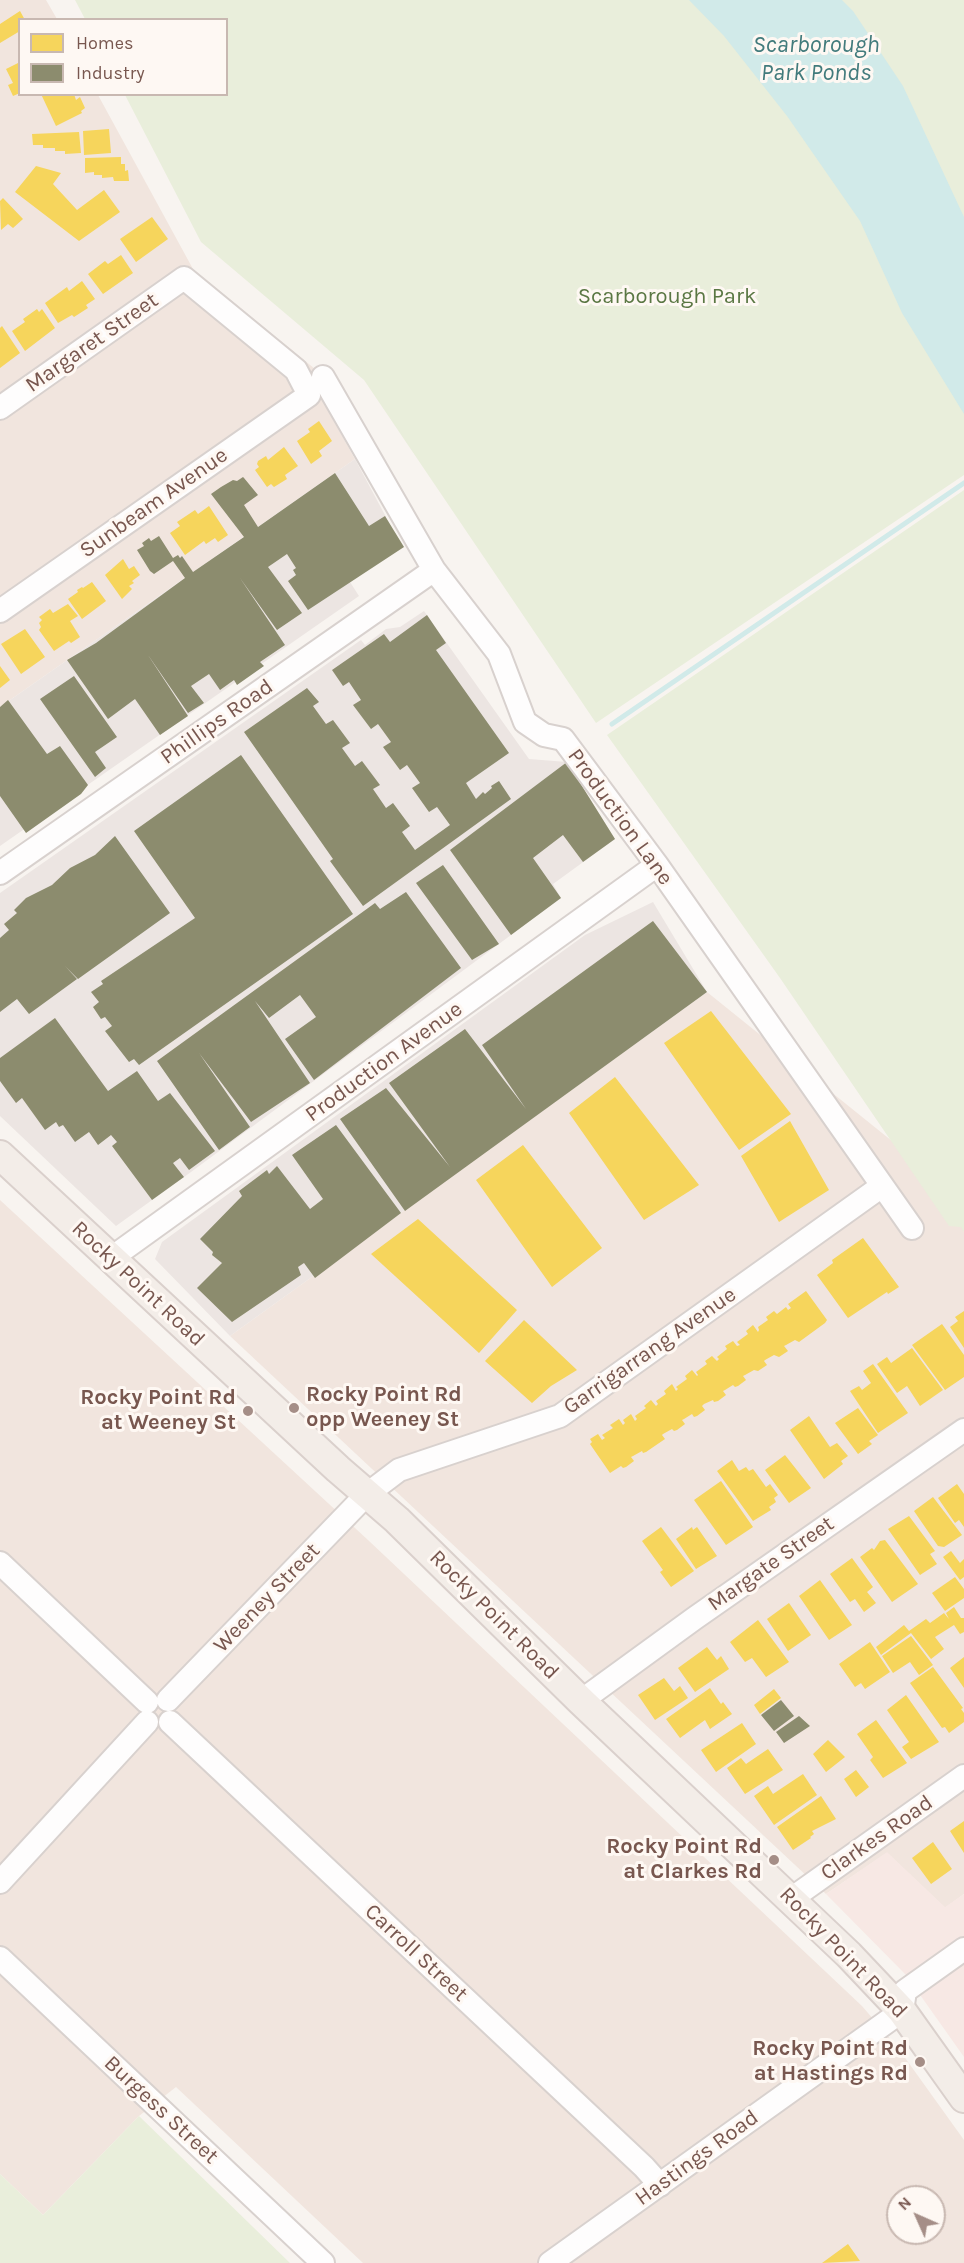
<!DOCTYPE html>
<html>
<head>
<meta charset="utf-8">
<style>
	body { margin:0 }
	#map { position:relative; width:964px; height:2263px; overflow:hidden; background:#f8f4f0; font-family:Karla,sans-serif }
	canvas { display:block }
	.legend { position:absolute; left:18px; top:18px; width:210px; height:78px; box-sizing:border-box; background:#fef8f3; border:2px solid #c8b8b1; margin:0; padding:8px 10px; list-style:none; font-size:18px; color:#78574f }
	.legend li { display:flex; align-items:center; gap:12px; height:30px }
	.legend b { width:30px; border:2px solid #c8b8b1 }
	.north { position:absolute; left:886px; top:2185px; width:60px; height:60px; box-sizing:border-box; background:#fef8f3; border:2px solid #c8b8b1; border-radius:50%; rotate:315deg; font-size:16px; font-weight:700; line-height:24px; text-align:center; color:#78574f }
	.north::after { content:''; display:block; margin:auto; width:21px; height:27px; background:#a58e87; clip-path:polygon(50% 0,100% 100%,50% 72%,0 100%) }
</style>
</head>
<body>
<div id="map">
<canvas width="964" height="2263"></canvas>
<ul class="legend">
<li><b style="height:16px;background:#f6d55c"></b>Homes</li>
<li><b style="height:16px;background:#8c8c6e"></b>Industry</li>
</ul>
<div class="north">N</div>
</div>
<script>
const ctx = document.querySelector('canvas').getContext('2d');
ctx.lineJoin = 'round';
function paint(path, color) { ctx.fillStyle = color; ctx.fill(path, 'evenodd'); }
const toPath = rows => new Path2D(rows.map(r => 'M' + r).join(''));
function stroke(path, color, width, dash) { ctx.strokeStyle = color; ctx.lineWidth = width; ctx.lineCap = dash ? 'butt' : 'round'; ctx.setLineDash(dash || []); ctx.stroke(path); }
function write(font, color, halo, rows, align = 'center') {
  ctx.font = font + ' Karla,sans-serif'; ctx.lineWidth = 6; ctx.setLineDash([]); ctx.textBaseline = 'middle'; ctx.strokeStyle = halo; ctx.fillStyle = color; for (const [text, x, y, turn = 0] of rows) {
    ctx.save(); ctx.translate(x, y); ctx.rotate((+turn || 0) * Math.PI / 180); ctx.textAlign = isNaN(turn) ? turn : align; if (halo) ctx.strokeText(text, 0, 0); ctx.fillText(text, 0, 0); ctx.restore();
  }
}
paint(toPath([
	[0,0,46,0,57,19,20,20,20,94,98,95,193,269,315,369,322,400,355,459,0,707],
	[707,992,964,1199,964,1894,945,1908,887,1853,826,1894,230,1336],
	[0,1200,368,1540,862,2006,898,2048,964,2140,964,2263,363,2263,176,2087,139,2116,43,2215,0,2174],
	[898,2197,934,2197,934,2233,898,2233]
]), '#f1e5de');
paint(toPath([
	[887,1852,945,1907,964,1894,964,2057,906,1975,826,1894]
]), '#f7e8e4');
paint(toPath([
	[355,459,402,547,350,582,359,596,0,846,0,707],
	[424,611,529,759,567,762,615,839,553,884,561,898,191,1172,116,1226,0,1116,0,893,361,640,365,645,386,629,400,627],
	[653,902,707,992,230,1336,155,1259,162,1242,585,935]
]), '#ece5e2');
paint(toPath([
	[75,0,964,0,964,475,596,723,364,380,201,242,125,95,226,94,226,20,85,19],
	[964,490,964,1232,961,1227,949,1226,780,978,607,735],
	[139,2116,290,2263,0,2263,0,2174,43,2215]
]), '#e9eedb');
paint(toPath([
	[689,0,842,0,853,11,903,86,964,217,964,414,902,313,860,221,787,116,724,36]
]), '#d1eae9');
paint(toPath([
	[20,11,25,20,20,20,20,31,0,43,0,24],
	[20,62,20,93,13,96,8,85,13,83,6,69],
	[41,94,74,94,76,100,80,97,85,108,81,111,82,113,56,126],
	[109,129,111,153,84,155,83,131],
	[79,132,81,153,65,154,65,151,55,151,55,148,43,148,43,145,33,145,32,134],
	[121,157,121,164,125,164,125,171,128,170,129,181,114,181,113,177,102,178,102,175,94,175,94,172,85,173,85,158],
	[36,166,61,173,53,184,77,210,104,190,120,212,79,241,15,192],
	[3,198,23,219,13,228,8,224,1,230,0,201],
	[152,217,168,239,136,262,120,239],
	[121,255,133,273,103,294,88,274,105,261,108,264],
	[82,281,95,299,86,305,88,308,74,317,72,315,58,323,45,303,67,287,69,291],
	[37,309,39,312,42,309,55,328,25,351,12,331,25,322,23,319],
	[2,326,20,353,0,368,0,328],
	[319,421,332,441,319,451,322,456,311,464,297,441,310,432,308,429],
	[284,447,298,466,285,475,287,479,274,487,271,484,267,487,255,470,259,467,257,464,258,461,266,456,268,460],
	[209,506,228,535,218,542,215,538,206,544,204,541,185,555,170,533,180,526,177,522,195,510,198,514],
	[123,559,129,569,134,566,140,575,132,581,134,583,129,586,132,589,122,599,105,575],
	[92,582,106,601,82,619,68,599,78,592,77,590,82,587,83,588],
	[68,604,78,616,70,621,80,637,71,643,69,641,54,651,39,630,41,627,39,623,42,620,39,617,50,609,53,613],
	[25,629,45,657,21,674,1,644],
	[0,666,10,680,0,688],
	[711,1011,791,1114,739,1150,664,1043],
	[615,1077,699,1185,644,1220,569,1113],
	[790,1121,829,1190,779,1222,741,1156],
	[523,1145,602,1248,552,1287,476,1180],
	[418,1219,517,1310,479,1353,371,1254],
	[863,1238,899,1287,888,1294,887,1292,848,1318,817,1275,833,1263,832,1260],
	[806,1291,827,1320,825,1323,799,1342,795,1340,786,1345,784,1346,788,1351,779,1357,774,1355,765,1360,764,1361,767,1365,758,1371,754,1370,745,1375,743,1376,746,1380,738,1386,735,1387,733,1385,725,1390,723,1391,726,1395,718,1401,714,1402,713,1400,704,1404,702,1406,705,1410,697,1416,694,1417,692,1414,684,1419,682,1420,685,1424,677,1430,674,1431,672,1429,663,1434,662,1435,665,1439,646,1452,643,1453,642,1451,633,1456,631,1457,634,1461,626,1467,623,1468,621,1466,610,1473,590,1444,592,1442,590,1439,598,1434,602,1440,605,1438,602,1435,613,1428,610,1425,619,1419,623,1425,625,1423,623,1420,631,1414,635,1421,637,1419,635,1416,646,1408,644,1406,651,1400,656,1406,658,1404,656,1401,666,1394,664,1391,672,1384,676,1391,678,1389,676,1387,687,1379,685,1376,692,1370,697,1376,698,1375,696,1372,707,1364,705,1361,712,1356,717,1361,719,1359,717,1357,727,1349,725,1346,733,1341,737,1346,740,1345,737,1342,748,1334,746,1331,753,1325,758,1332,759,1330,758,1327,768,1320,766,1317,774,1311,777,1314,786,1307,788,1310,791,1308,788,1304],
	[964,1311,964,1348,950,1327,958,1321,955,1317],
	[524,1320,577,1370,551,1386,532,1403,485,1361],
	[942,1324,964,1355,964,1377,945,1390,912,1345],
	[912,1348,943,1390,920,1406,907,1386,897,1393,877,1364,887,1357,891,1363],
	[873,1364,908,1413,878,1433,850,1391,859,1386,862,1390,871,1383,863,1371],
	[858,1408,878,1435,869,1441,872,1444,858,1454,835,1423],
	[809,1416,830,1447,837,1443,848,1456,841,1461,843,1464,824,1479,790,1430],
	[785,1455,811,1488,789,1503,765,1470],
	[732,1460,739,1471,746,1467,749,1471,753,1469,766,1487,770,1484,778,1495,774,1498,776,1502,769,1507,771,1510,753,1521,717,1471],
	[721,1481,753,1527,726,1545,694,1500],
	[957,1484,964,1494,964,1527,959,1520,955,1523,938,1498],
	[933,1497,962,1535,944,1547,938,1546,914,1511],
	[909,1516,935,1551,930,1554,937,1564,920,1575,888,1529],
	[661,1527,694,1571,671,1587,660,1572,663,1570,642,1541],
	[692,1527,693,1530,697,1527,717,1556,696,1569,676,1539],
	[885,1540,918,1584,892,1602,860,1557,872,1548,874,1550,880,1541],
	[951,1551,960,1563,964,1559,964,1577,960,1580,943,1557],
	[852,1558,873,1587,867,1592,876,1603,864,1612,855,1599,850,1602,830,1574],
	[955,1577,964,1589,964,1598,945,1611,932,1593],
	[820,1580,852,1625,829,1640,799,1596],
	[789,1603,811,1635,788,1651,767,1619],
	[954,1607,961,1618,964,1618,964,1632,960,1634,954,1625,935,1637,944,1649,931,1659,911,1633,881,1655,876,1647,904,1625,909,1631,926,1619,930,1623,944,1613,949,1619,946,1613],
	[758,1620,789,1662,766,1677,752,1658,745,1662,730,1642],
	[911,1636,933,1665,919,1675,910,1662,893,1673,882,1656],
	[870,1642,890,1672,865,1689,861,1683,855,1687,839,1664],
	[707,1647,717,1660,721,1656,729,1669,695,1692,678,1668],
	[964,1657,964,1688,950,1668],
	[933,1667,963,1708,961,1709,964,1713,964,1722,949,1733,945,1727,942,1728,910,1683],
	[664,1678,674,1691,680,1686,688,1698,655,1720,638,1695],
	[710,1688,721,1704,723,1702,732,1714,710,1729,705,1720,680,1738,666,1719],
	[774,1689,781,1698,760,1714,754,1705],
	[906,1695,939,1742,911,1759,902,1747,909,1742,887,1710],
	[876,1720,907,1763,883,1778,870,1760,873,1757,857,1734],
	[742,1723,756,1744,716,1772,701,1750],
	[828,1740,845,1757,826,1772,813,1754],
	[768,1749,783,1770,745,1794,727,1768,741,1758,746,1764],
	[856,1770,869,1787,856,1797,844,1779],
	[803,1774,817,1795,774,1825,754,1796,768,1786,773,1794],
	[821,1796,836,1819,812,1831,814,1834,810,1837,811,1838,793,1850,777,1827],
	[964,1821,964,1853,950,1831],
	[933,1842,952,1869,931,1884,912,1858],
	[848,2244,860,2261,822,2263]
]), '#f6d55c');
paint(toPath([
	[335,473,369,526,385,516,404,547,308,610,288,581,296,575,293,570,296,568,287,554,268,567,302,613,277,630,240,578,285,645,260,662,264,666,237,685,234,680,220,690,209,674,191,686,204,703,188,713,148,655,188,716,160,735,135,699,108,719,67,660,96,643,185,578,173,561,154,574,150,571,137,550,144,546,142,543,149,538,151,541,159,536,173,558,178,555,180,558,182,556,193,572,244,537,211,494,221,487,233,480,237,481,243,477,244,478,258,495,244,505,258,527],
	[427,615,446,643,436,650,509,753,466,783,476,799,483,792,485,794,492,788,491,786,499,781,511,799,363,906,330,861,333,859,244,732,307,688,319,702,313,706,326,724,333,720,350,743,342,748,355,766,362,761,380,785,373,789,386,808,393,803,410,826,402,832,415,850,450,825,437,807,429,812,412,788,420,783,407,765,400,770,383,747,391,742,378,724,371,729,353,705,361,700,349,682,343,686,332,670,384,634,390,642],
	[74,676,117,737,95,752,106,768,95,777,40,699],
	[8,700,47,754,60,746,88,785,81,794,26,833,0,796,0,707],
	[241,755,353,914,139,1065,134,1059,129,1062,105,1031,112,1026,105,1017,101,1019,93,1007,99,1002,91,992,103,984,101,981,195,918,134,831],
	[567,762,615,839,583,862,563,835,533,858,526,848,561,898,511,935,450,850],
	[115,836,170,913,78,979,65,966,77,979,29,1014,17,999,0,1012,0,938,9,930,4,924,17,913,14,910,26,898,52,885,70,868,95,855],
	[443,865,499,944,472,960,416,883],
	[406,892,461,968,314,1080,285,1039,316,1017,300,995,269,1018,255,1001,310,1083,251,1122,199,1053,250,1127,219,1150,157,1061,375,903,380,909],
	[653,921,707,992,405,1211,340,1119,386,1088,450,1167,389,1083,465,1029,526,1109,482,1045],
	[55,1018,108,1091,137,1071,158,1101,170,1093,215,1151,189,1170,180,1158,173,1163,184,1177,152,1200,112,1146,117,1142,111,1135,98,1145,89,1132,75,1142,63,1125,59,1127,56,1122,45,1130,22,1098,16,1103,0,1081,0,1058],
	[336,1125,401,1213,315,1278,304,1263,298,1267,301,1275,232,1322,197,1288,222,1263,212,1255,213,1252,200,1239,242,1196,239,1191,267,1170,269,1174,277,1166,310,1209,323,1199,292,1155],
	[781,1700,794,1716,774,1731,761,1715],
	[799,1716,810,1726,784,1743,776,1732]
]), '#8c8c6e');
stroke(toPath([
	[612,724,964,483]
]), '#d1eae9', 5);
const minor = toPath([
	[323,377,434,570,499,654,525,722,544,735,563,739,657,865,912,1228],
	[0,408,184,278,296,370,309,395,0,611],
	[0,873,434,570],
	[110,1259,657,865],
	[0,1563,147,1702],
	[168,1700,366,1495,399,1470,560,1416,882,1186],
	[581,1701,695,1618,964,1430],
	[170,1722,644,2167,660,2185],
	[0,1882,147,1722],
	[791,1899,964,1776],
	[0,1958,323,2263],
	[550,2263,902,2011,905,1991,964,1949]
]);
const major = toPath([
	[0,1155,338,1469,397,1520,581,1701,849,1955,902,2011,964,2098]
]);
stroke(minor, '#d8d1ce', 26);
stroke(major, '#dad0cc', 32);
stroke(minor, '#fefdfd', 22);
stroke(major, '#f3ede8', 28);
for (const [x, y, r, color] of [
	[294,1408,6,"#a58e87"],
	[248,1411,6,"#a58e87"],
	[774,1860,6,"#a58e87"],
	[920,2062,6,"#a58e87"]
]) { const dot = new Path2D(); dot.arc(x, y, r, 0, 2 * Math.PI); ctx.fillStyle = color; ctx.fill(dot); stroke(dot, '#fef8f3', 2); }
write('22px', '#5a7743', '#fef8f3', [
	["Scarborough Park",667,297]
]);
write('22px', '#78574f', '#fef8f3', [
	["Margaret Street",92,343,-35],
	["Sunbeam Avenue",154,503,-35],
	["Phillips Road",217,722,-35],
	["Production Lane",620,817,54],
	["Production Avenue",384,1062,-36],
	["Rocky Point Road",138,1284,43],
	["Garrigarrang Avenue",650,1351,-35],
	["Margate Street",771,1564,-35],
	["Weeney Street",267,1598,-46],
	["Rocky Point Road",494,1615,45],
	["Clarkes Road",877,1838,-35],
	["Carroll Street",416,1953,43],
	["Rocky Point Road",843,1953,46],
	["Burgess Street",161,2110,43],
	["Hastings Road",697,2158,-36]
]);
write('bold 22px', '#78574f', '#fef8f3', [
	["Rocky Point Rd",306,1395,"left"],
	["opp Weeney St",306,1420,"left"],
	["Rocky Point Rd",236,1398],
	["at Weeney St",236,1423],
	["Rocky Point Rd",762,1847],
	["at Clarkes Rd",762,1872],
	["Rocky Point Rd",908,2049],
	["at Hastings Rd",908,2074]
], 'right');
write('italic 24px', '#427b7c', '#fef8f3', [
	["Scarborough",816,45],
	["Park Ponds",816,73]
]);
</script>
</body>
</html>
